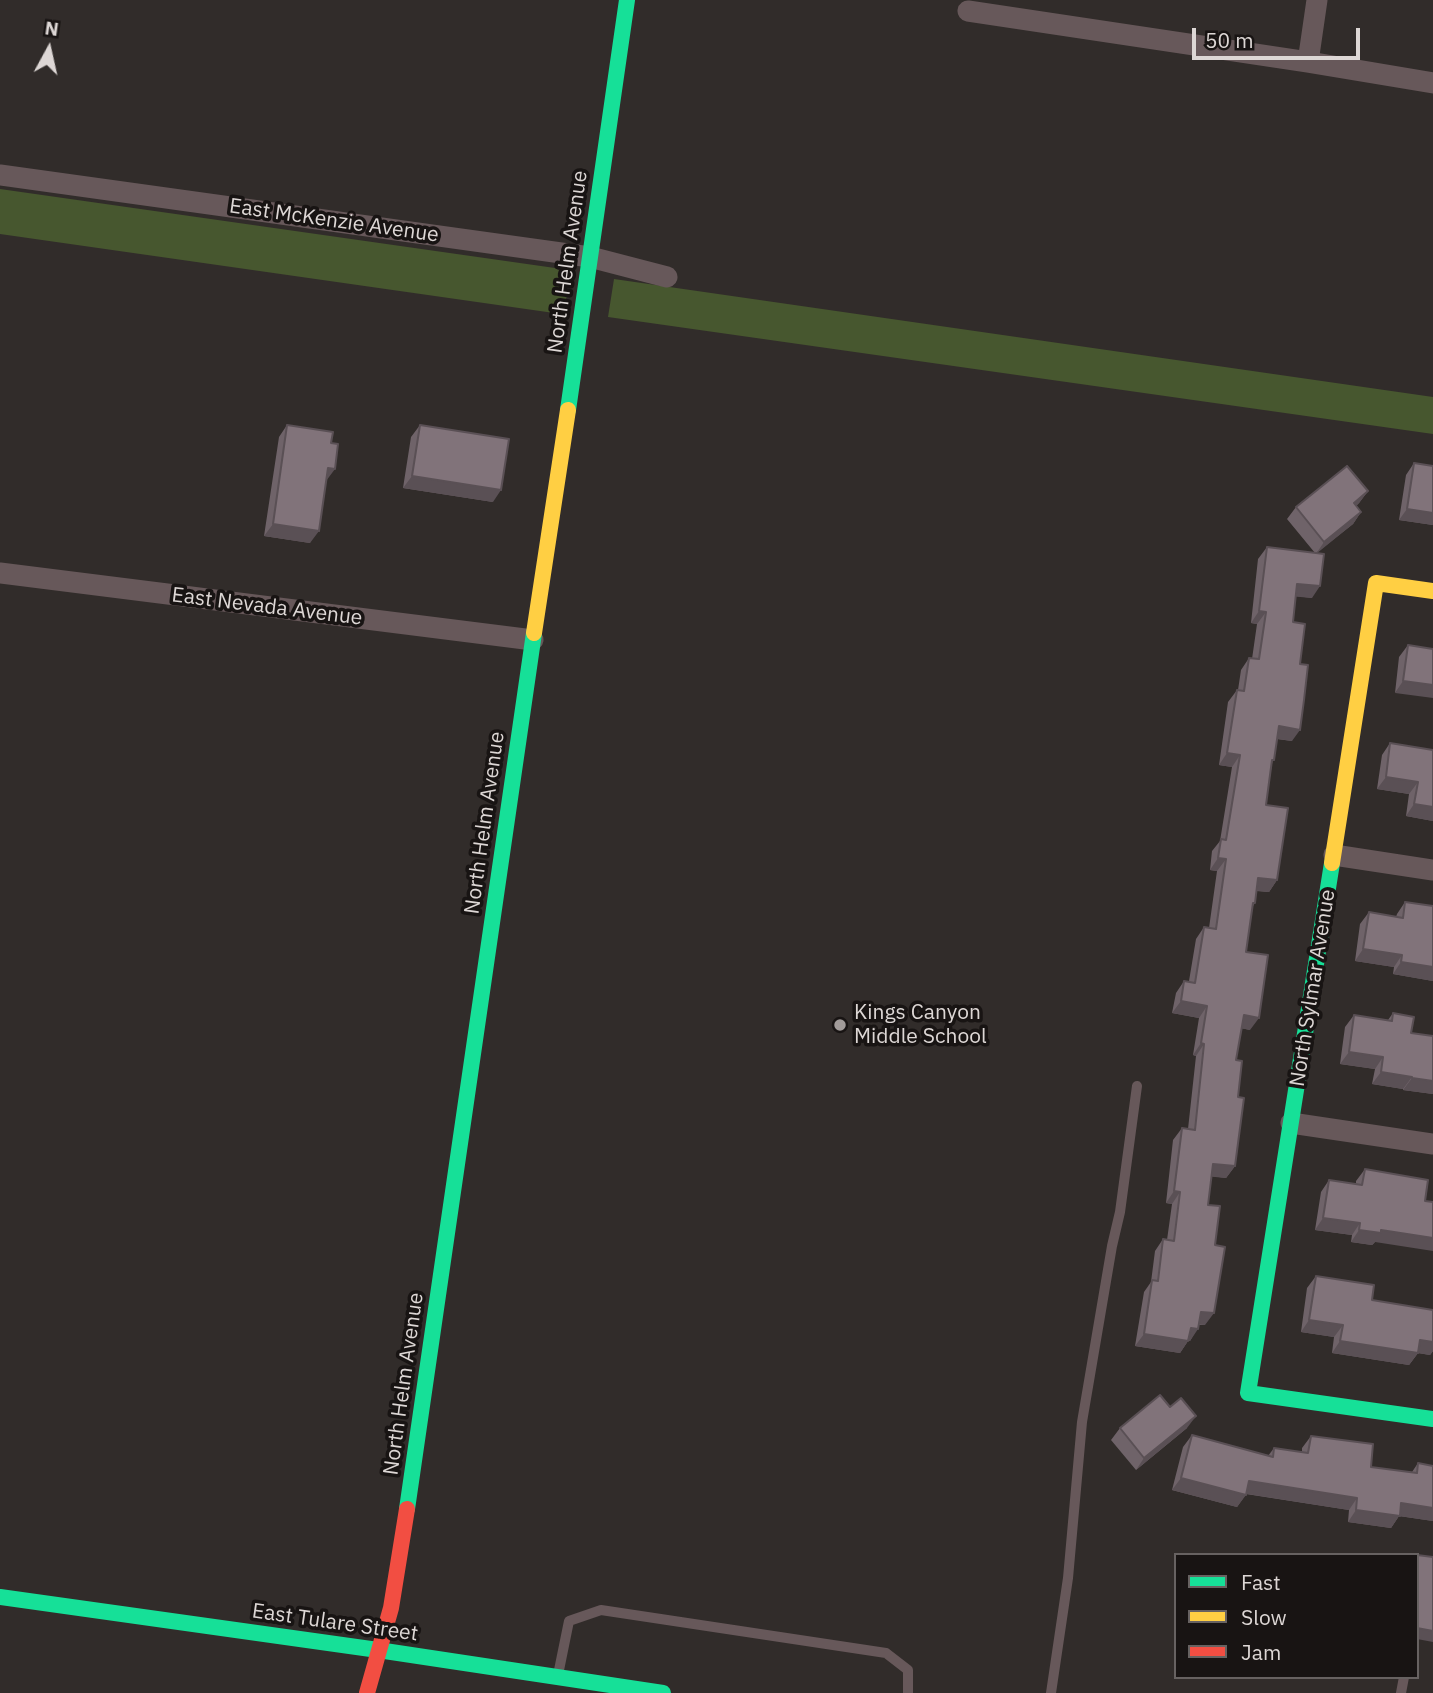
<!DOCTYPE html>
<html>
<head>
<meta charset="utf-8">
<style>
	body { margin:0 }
	#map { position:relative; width:1433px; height:1693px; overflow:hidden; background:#312c2a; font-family:"IBM Plex Sans",sans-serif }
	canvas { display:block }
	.legend { position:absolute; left:1174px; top:1553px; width:245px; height:126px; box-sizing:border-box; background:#181413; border:2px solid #676261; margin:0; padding:9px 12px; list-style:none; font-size:21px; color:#ddd7d5 }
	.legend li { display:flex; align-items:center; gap:14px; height:35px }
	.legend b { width:35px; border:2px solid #676261 }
	.north { position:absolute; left:14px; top:14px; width:70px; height:70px; -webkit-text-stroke:5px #181413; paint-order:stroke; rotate:8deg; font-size:19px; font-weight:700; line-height:28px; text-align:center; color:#ddd7d5 }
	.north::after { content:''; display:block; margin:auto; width:24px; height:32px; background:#ddd7d5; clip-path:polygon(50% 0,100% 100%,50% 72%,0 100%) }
	.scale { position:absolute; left:1192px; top:28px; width:168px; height:32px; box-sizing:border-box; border:4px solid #ddd7d5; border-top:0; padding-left:9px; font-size:21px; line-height:24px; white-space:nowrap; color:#ddd7d5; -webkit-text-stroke:5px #181413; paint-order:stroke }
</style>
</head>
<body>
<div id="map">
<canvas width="1433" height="1693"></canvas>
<ul class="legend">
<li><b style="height:9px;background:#16e098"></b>Fast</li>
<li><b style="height:9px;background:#ffcf43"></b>Slow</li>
<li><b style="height:9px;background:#f24e42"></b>Jam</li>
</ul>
<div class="north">N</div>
<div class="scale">50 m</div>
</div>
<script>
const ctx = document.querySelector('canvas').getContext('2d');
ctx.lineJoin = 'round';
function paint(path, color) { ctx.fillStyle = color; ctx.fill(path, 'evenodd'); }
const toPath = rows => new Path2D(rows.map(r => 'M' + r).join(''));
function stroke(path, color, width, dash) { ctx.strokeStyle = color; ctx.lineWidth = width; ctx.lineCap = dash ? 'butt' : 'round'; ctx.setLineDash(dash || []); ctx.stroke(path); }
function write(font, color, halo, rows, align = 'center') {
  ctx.font = font + ' "IBM Plex Sans",sans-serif'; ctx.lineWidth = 7; ctx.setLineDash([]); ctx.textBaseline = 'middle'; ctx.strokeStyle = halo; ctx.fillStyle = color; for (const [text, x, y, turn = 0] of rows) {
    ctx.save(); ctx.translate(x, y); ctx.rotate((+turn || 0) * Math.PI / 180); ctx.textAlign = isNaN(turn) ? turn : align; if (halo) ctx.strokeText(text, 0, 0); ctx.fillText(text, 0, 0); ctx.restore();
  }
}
paint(toPath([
	[0,189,555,268,567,275,567,296,561,314,0,234],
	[614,279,1433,397,1433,434,608,317]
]), '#47572f');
stroke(toPath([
	[558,1675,569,1621,601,1610,886,1653,908,1670,908,1693],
	[1051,1693,1068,1578,1082,1422,1112,1246,1120,1212,1137,1086],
	[1401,1693,1404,1677]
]), '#67585a', 10);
stroke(toPath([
	[968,11,1308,62,1433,83],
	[1308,62,1317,0],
	[0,175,590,257,667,277],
	[0,573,533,640],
	[1334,855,1433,870],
	[1291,1123,1433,1144]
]), '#67585a', 21);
stroke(toPath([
	[568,410,627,0],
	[1332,863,1248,1393,1433,1419],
	[407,1509,534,633],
	[0,1597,378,1650,663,1693]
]), '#16e098', 16);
stroke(toPath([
	[534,633,568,410],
	[1332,863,1376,583,1433,591]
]), '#ffcf43', 16);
stroke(toPath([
	[367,1693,391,1608,407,1509]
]), '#f24e42', 16);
paint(toPath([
	[287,425,326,481,310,543,264,536,279,437],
	[420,425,493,502,403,488,411,437],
	[1414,463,1433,525,1399,520,1406,475],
	[1368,491,1359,503,1356,506,1361,512,1353,524,1316,553,1312,598,1296,596,1293,622,1300,664,1292,741,1277,739,1272,764,1266,805,1277,880,1269,892,1256,891,1255,903,1253,906,1246,952,1250,1030,1241,1028,1236,1060,1238,1097,1235,1166,1226,1178,1211,1176,1208,1205,1205,1325,1199,1325,1190,1341,1188,1341,1180,1353,1135,1346,1144,1292,1151,1282,1155,1251,1163,1239,1167,1240,1172,1204,1166,1203,1173,1140,1182,1128,1188,1129,1196,1056,1193,1055,1199,1018,1172,1013,1176,993,1184,981,1189,981,1196,939,1204,927,1209,928,1217,871,1210,870,1212,851,1220,841,1232,767,1219,765,1228,702,1237,690,1238,690,1241,670,1249,658,1252,659,1257,624,1251,623,1258,559,1267,547,1315,553,1287,519,1296,507],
	[1408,645,1433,649,1395,693,1399,657],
	[1390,743,1433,750,1433,821,1406,816,1409,794,1377,789,1382,755],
	[1405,902,1433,981,1393,974,1394,967,1355,961,1360,924,1369,912,1396,917,1397,914],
	[1393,1013,1411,1033,1433,1094,1403,1090,1403,1089,1372,1084,1375,1069,1340,1064,1345,1027,1354,1015,1388,1020],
	[1365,1169,1375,1242,1372,1245,1351,1242,1352,1235,1315,1230,1321,1192,1329,1180,1356,1184,1356,1181],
	[1316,1276,1372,1300,1433,1310,1433,1351,1430,1355,1418,1353,1409,1365,1332,1353,1334,1337,1301,1332,1307,1288],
	[1170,1407,1187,1428,1136,1470,1111,1440,1120,1428],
	[1192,1435,1268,1456,1274,1448,1302,1452,1302,1448,1311,1436,1371,1467,1412,1472,1418,1463,1433,1466,1433,1521,1399,1516,1391,1528,1348,1522,1349,1510,1246,1494,1237,1507,1172,1490,1183,1447]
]), '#6f6369');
paint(toPath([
	[328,468,335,469,326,481],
	[412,476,501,490,493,502,403,488],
	[1368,491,1359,503,1345,515,1354,503],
	[1407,509,1433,513,1433,525,1399,520],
	[1361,512,1353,524,1316,554,1324,542],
	[273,524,319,531,310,543,264,536],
	[1297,584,1320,586,1312,598,1289,596],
	[1259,611,1266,612,1257,624,1251,623],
	[1403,681,1433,685,1433,698,1395,693],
	[1279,726,1300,730,1292,741,1271,738],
	[1227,753,1240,755,1232,767,1219,765],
	[1386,777,1418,782,1409,794,1377,789],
	[1414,804,1433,807,1433,821,1406,816],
	[1218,858,1226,859,1217,871,1210,870],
	[1258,878,1277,880,1269,892,1250,890],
	[1363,949,1402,955,1394,967,1355,961],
	[1401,962,1433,967,1433,981,1393,974],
	[1181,1001,1207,1006,1199,1018,1172,1013],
	[1244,1015,1259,1018,1250,1030,1235,1027],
	[1201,1043,1204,1044,1196,1056,1193,1055],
	[1349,1052,1383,1057,1375,1069,1340,1064],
	[1381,1072,1412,1077,1403,1089,1372,1084],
	[1412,1078,1433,1081,1433,1094,1403,1090],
	[1213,1164,1235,1166,1226,1178,1204,1176],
	[1174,1191,1180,1192,1172,1204,1166,1203],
	[1323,1218,1360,1223,1352,1235,1315,1230],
	[1359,1230,1381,1230,1433,1238,1433,1251,1375,1242,1372,1245,1351,1242],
	[1201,1312,1214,1313,1205,1325,1193,1324],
	[1309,1320,1343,1325,1334,1337,1301,1332],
	[1191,1328,1198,1329,1190,1341,1182,1340],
	[1144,1334,1188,1341,1180,1353,1135,1346],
	[1420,1340,1433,1342,1433,1351,1430,1355,1418,1353,1409,1365,1332,1353,1340,1341],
	[1196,1416,1187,1428,1136,1470,1144,1458],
	[1181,1478,1246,1495,1237,1507,1172,1490],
	[1249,1481,1357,1498,1349,1510,1241,1493],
	[1401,1503,1433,1508,1433,1521,1399,1516,1391,1528,1348,1522,1356,1510],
	[1417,1628,1433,1631,1433,1642,1417,1639]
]), '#5a5055');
const building = toPath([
	[287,425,333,432,331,443,338,444,335,469,328,468,319,531,273,524,287,425],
	[420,425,509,439,501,490,412,476,420,425],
	[1414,463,1433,466,1433,513,1407,509,1414,463],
	[1347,466,1368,491,1354,503,1361,512,1324,542,1296,507,1347,466],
	[1267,547,1324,554,1320,586,1297,584,1293,622,1305,624,1300,664,1308,665,1304,700,1300,730,1279,726,1274,760,1272,760,1266,805,1288,808,1277,880,1258,878,1255,903,1253,903,1246,952,1268,955,1259,1018,1244,1015,1236,1060,1242,1061,1238,1097,1244,1098,1235,1166,1213,1164,1208,1205,1220,1206,1215,1245,1225,1247,1214,1313,1201,1312,1198,1329,1191,1328,1188,1341,1144,1334,1152,1280,1158,1281,1163,1239,1174,1241,1180,1192,1174,1191,1182,1128,1195,1130,1204,1044,1201,1043,1207,1006,1181,1001,1184,981,1195,983,1204,927,1216,929,1226,859,1218,858,1221,839,1226,840,1240,755,1227,753,1237,690,1244,691,1249,658,1259,659,1266,612,1259,611,1267,547],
	[1408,645,1433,649,1433,685,1403,681,1408,645],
	[1390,743,1433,750,1433,807,1414,804,1418,782,1386,777,1390,743],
	[1405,902,1433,906,1433,967,1401,962,1402,955,1363,949,1369,912,1403,918,1405,902],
	[1393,1013,1414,1017,1411,1033,1433,1036,1433,1081,1412,1078,1412,1077,1381,1072,1383,1057,1349,1052,1354,1015,1392,1021,1393,1013],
	[1365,1169,1428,1180,1425,1201,1433,1202,1433,1238,1381,1230,1381,1233,1359,1230,1360,1223,1323,1218,1329,1180,1362,1185,1365,1169],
	[1316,1276,1374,1285,1372,1300,1433,1310,1433,1342,1420,1340,1418,1353,1340,1341,1343,1325,1309,1320,1316,1276],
	[1160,1395,1170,1407,1181,1398,1196,1416,1144,1458,1120,1428,1160,1395],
	[1192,1435,1273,1457,1274,1448,1308,1453,1311,1436,1373,1444,1371,1467,1417,1473,1418,1463,1433,1466,1433,1508,1401,1503,1400,1516,1356,1510,1357,1498,1249,1481,1246,1495,1181,1478,1192,1435],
	[1417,1555,1433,1557,1433,1631,1417,1628,1417,1555]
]);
paint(building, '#81737a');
stroke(building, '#5a5055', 2);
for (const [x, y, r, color] of [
	[840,1025,7,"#a19b99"]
]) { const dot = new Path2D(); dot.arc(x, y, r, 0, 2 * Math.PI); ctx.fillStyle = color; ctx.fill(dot); stroke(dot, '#181413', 2.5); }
write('21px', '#ddd7d5', '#181413', [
	["East McKenzie Avenue",334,221,8],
	["North Helm Avenue",568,262,-82],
	["East Nevada Avenue",267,607,7],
	["North Helm Avenue",485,823,-82],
	["North Sylmar Avenue",1313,988,-81],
	["North Helm Avenue",404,1384,-82],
	["East Tulare Street",335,1623,8]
]);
write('21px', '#ddd7d5', '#181413', [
	["Kings Canyon",854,1013],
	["Middle School",854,1037]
], 'left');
</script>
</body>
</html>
